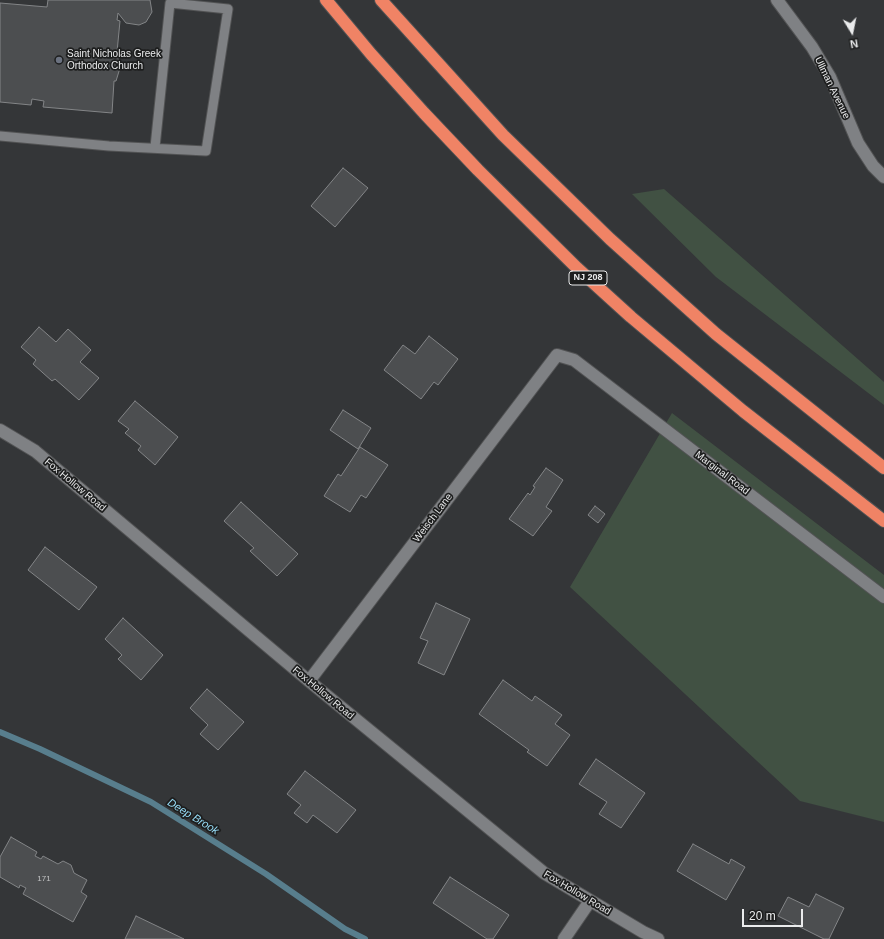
<!DOCTYPE html>
<html>
<head>
<meta charset="utf-8">
<style>
	body { margin:0 }
	#map { position:relative; width:884px; height:939px; overflow:hidden; background:#343638; font-family:Arial,sans-serif }
	canvas { display:block }
	.north { position:absolute; left:832px; top:12px; width:40px; height:40px; -webkit-text-stroke:3px #1d1e1e; paint-order:stroke; rotate:170deg; font-size:11px; font-weight:700; line-height:16px; text-align:center; color:#eaebec }
	.north::after { content:''; display:block; margin:auto; width:14px; height:18px; background:#eaebec; clip-path:polygon(50% 0,100% 100%,50% 72%,0 100%) }
	.scale { position:absolute; left:742px; top:909px; width:61px; height:18px; box-sizing:border-box; border:2px solid #eaebec; border-top:0; padding-left:5px; font-size:12px; line-height:14px; white-space:nowrap; color:#eaebec; -webkit-text-stroke:3px #1d1e1e; paint-order:stroke }
</style>
</head>
<body>
<div id="map">
<canvas width="884" height="939"></canvas>
<div class="north">N</div>
<div class="scale">20 m</div>
</div>
<script>
const ctx = document.querySelector('canvas').getContext('2d');
ctx.lineJoin = 'round';
function paint(path, color) { ctx.fillStyle = color; ctx.fill(path, 'evenodd'); }
const toPath = rows => new Path2D(rows.map(r => 'M' + r).join(''));
function stroke(path, color, width, dash) { ctx.strokeStyle = color; ctx.lineWidth = width; ctx.lineCap = dash ? 'butt' : 'round'; ctx.setLineDash(dash || []); ctx.stroke(path); }
function write(font, color, halo, rows, align = 'center') {
  ctx.font = font + ' Arial,sans-serif'; ctx.lineWidth = 3.5; ctx.setLineDash([]); ctx.textBaseline = 'middle'; ctx.strokeStyle = halo; ctx.fillStyle = color; for (const [text, x, y, turn = 0] of rows) {
    ctx.save(); ctx.translate(x, y); ctx.rotate((+turn || 0) * Math.PI / 180); ctx.textAlign = isNaN(turn) ? turn : align; if (halo) ctx.strokeText(text, 0, 0); ctx.fillText(text, 0, 0); ctx.restore();
  }
}
paint(toPath([
	[664,189,884,382,884,405,716,277,632,194],
	[672,413,884,575,884,822,800,801,570,587]
]), '#415143');
stroke(toPath([
	[0,732,40,749,151,802,266,874,345,929,365,939]
]), '#587e8d', 6);
const building = toPath([
	[48,0,150,0,152,12,146,22,139,25,126,23,118,13,117,20,120,21,117,52,120,68,116,81,114,81,112,113,43,107,44,101,32,99,31,105,0,102,0,3,47,7,48,0],
	[343,168,368,188,335,227,311,206,343,168],
	[39,327,56,342,68,329,91,350,80,362,99,378,79,400,55,379,52,381,33,364,36,360,21,347,39,327],
	[429,336,458,359,438,385,434,382,421,399,384,370,403,345,415,354,429,336],
	[135,401,178,437,155,465,138,450,141,446,125,433,129,429,118,421,135,401],
	[343,410,371,428,358,449,330,430,343,410],
	[360,447,388,465,366,498,361,495,350,512,324,496,338,474,341,476,360,447],
	[546,468,563,480,546,507,552,511,533,536,509,519,528,493,530,495,535,487,533,486,546,468],
	[241,502,298,554,277,576,250,551,254,548,224,521,241,502],
	[595,506,605,514,598,523,588,515,595,506],
	[45,547,97,587,79,610,28,570,45,547],
	[436,603,470,619,444,675,418,663,428,641,420,638,436,603],
	[123,618,163,655,141,680,118,659,122,655,105,639,123,618],
	[503,680,532,701,535,696,562,715,555,724,570,735,547,766,527,752,529,750,479,714,503,680],
	[207,689,244,722,218,750,200,734,208,725,190,708,207,689],
	[596,759,645,793,621,828,599,814,607,802,579,784,596,759],
	[305,771,356,810,337,833,313,815,307,823,294,813,301,805,287,794,305,771],
	[11,837,37,852,35,856,41,859,43,856,58,864,63,861,71,865,74,873,87,880,81,892,87,896,73,922,23,894,26,888,20,885,19,888,0,877,0,857,11,837],
	[693,844,729,864,731,859,745,867,726,900,677,871,693,844],
	[450,877,509,915,493,939,487,939,433,903,450,877],
	[816,894,844,908,829,939,824,939,778,916,788,897,809,907,816,894],
	[136,916,184,939,125,939,136,916]
]);
paint(building, '#4c4e50');
stroke(building, '#838587', 1);
const lane = toPath([
	[0,136,109,146,206,151,228,9,170,3,155,147]
]);
const street = toPath([
	[777,0,812,47,830,77,858,143,873,166,884,177],
	[0,430,35,451,309,681,544,873,643,932,658,939],
	[309,681,557,355,574,360,884,597],
	[564,939,590,901]
]);
const highway = toPath([
	[326,0,371,54,424,113,478,170,577,268,631,317,743,411,884,521],
	[381,0,503,135,610,239,716,334,884,468]
]);
stroke(lane, '#525354', 11);
stroke(street, '#525354', 14);
stroke(highway, '#525354', 14);
stroke(lane, '#7f8184', 9);
stroke(street, '#7f8184', 12);
stroke(highway, '#f08365', 12);
for (const [x, y, r, color] of [
	[59,60,4,"#6b7280"]
]) { const dot = new Path2D(); dot.arc(x, y, r, 0, 2 * Math.PI); ctx.fillStyle = color; ctx.fill(dot); stroke(dot, '#1d1e1e', 1.5); }
write('8px', '#c2c4c5', null, [
	["171",44,879]
]);
for (const [x, y, w] of [
	[588,278,38]
]) { const box = new Path2D(); box.roundRect(x - w / 2, y - 7, w, 14, 3); ctx.fillStyle = '#1d1e1e'; ctx.fill(box); stroke(box, '#eaebec', 1); }
write('bold 9px', '#eaebec', null, [
	["NJ 208",588,278]
]);
write('10px', '#eaebec', '#1d1e1e', [
	["Saint Nicholas Greek",67,54],
	["Orthodox Church",67,66]
], 'left');
write('10px', '#eaebec', '#1d1e1e', [
	["Ullman Avenue",832,88,64],
	["Marginal Road",722,473,37],
	["Fox Hollow Road",75,485,40],
	["Weisch Lane",433,518,-53],
	["Fox Hollow Road",323,693,40],
	["Fox Hollow Road",577,893,31]
]);
write('italic 11px', '#96dbf6', '#1d1e1e', [
	["Deep Brook",193,817,32]
]);
</script>
</body>
</html>
